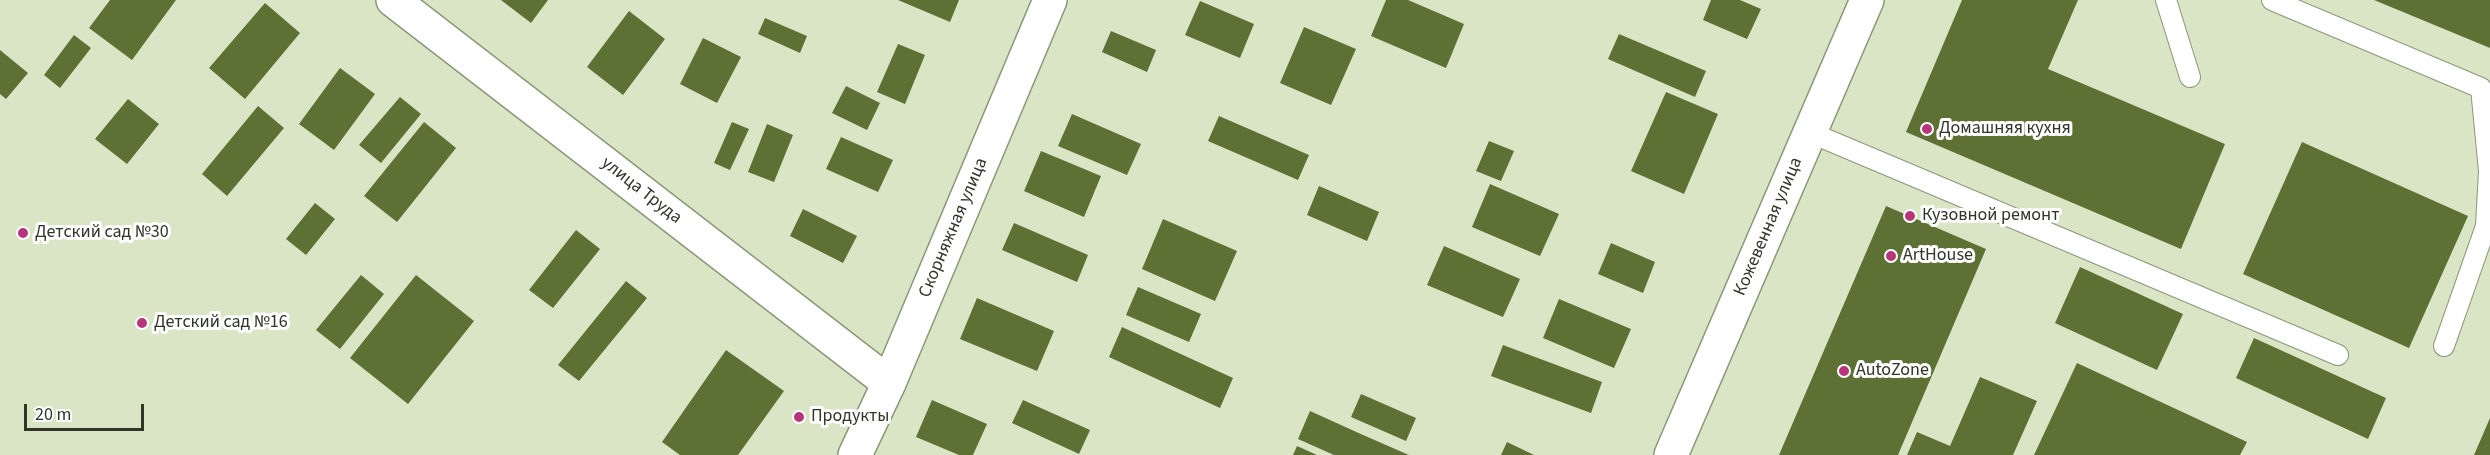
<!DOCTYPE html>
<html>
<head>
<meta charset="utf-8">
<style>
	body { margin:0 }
	#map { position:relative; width:2490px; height:455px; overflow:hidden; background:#d9e5c5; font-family:"Source Sans 3",sans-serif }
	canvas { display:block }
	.scale { position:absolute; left:24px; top:404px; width:120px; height:27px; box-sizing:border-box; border:3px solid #303528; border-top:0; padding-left:8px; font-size:18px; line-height:21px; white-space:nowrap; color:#303528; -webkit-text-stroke:4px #fff; paint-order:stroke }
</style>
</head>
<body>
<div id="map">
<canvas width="2490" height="455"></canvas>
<div class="scale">20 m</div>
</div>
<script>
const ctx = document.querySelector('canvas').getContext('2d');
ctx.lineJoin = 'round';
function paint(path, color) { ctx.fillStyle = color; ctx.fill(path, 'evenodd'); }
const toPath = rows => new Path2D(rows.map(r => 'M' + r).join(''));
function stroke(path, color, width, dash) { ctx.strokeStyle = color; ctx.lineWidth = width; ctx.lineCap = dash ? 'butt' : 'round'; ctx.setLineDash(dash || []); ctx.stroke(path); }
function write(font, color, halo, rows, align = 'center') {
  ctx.font = font + ' "Source Sans 3",sans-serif'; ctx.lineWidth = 6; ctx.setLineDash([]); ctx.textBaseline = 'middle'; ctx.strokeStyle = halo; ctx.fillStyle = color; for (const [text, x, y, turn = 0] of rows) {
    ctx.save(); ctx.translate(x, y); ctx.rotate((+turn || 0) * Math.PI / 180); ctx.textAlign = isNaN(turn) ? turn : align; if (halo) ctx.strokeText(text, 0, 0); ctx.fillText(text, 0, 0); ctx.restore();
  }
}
paint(toPath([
	[110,0,176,0,132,60,89,28],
	[501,0,548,0,531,23],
	[898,0,959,0,950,22],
	[1386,0,1408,0,1464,24,1446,68,1371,36],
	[1711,0,1740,0,1761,9,1747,39,1703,20],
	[1962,0,2078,0,2048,69,2225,144,2181,249,1906,132],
	[2374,0,2490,0,2490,48],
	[1200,1,1254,24,1240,58,1185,35],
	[265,3,300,33,245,99,209,68],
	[629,11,665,39,623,95,587,67],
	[765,18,807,36,800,53,758,34],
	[1304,27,1356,49,1331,105,1280,83],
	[1111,31,1156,50,1147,72,1102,52],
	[1619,34,1706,71,1695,97,1608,59],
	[74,35,91,48,60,88,44,75],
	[703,38,741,57,717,103,680,84],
	[898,44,925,55,905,104,877,92],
	[0,50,28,73,6,99,0,94],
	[340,68,375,94,334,150,299,124],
	[846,86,880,103,867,130,832,113],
	[1666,92,1718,114,1684,194,1631,171],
	[400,97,421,114,381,163,359,145],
	[128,99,159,124,127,164,95,139],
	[258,106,284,128,227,196,202,174],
	[1072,114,1141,144,1127,175,1058,146],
	[1219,116,1309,155,1298,180,1208,141],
	[424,122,456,148,397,222,364,196],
	[732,122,749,129,730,170,714,163],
	[767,124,793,135,774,182,748,172],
	[841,137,893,160,878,192,826,169],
	[1489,141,1514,151,1501,181,1476,171],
	[2302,142,2468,216,2409,348,2243,274],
	[1041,151,1101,176,1084,217,1024,191],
	[1490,184,1559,214,1540,256,1472,227],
	[1319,186,1379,212,1367,241,1307,215],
	[315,203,335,219,306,255,286,239],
	[1886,206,1986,249,1898,455,1779,455],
	[803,209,857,236,843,263,790,236],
	[1163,219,1237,251,1215,301,1142,269],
	[1014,223,1088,255,1077,282,1002,250],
	[576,230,600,249,553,308,529,290],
	[1611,243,1655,262,1643,293,1598,274],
	[1444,246,1520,279,1503,317,1427,285],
	[2080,267,2183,314,2157,370,2055,323],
	[361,275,384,294,340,349,316,330],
	[416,275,474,321,408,404,350,358],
	[626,281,647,298,579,381,558,365],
	[1138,287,1201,314,1189,342,1126,315],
	[977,298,1054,331,1037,371,960,339],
	[1559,299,1631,329,1614,368,1543,338],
	[1122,327,1233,378,1220,408,1109,357],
	[2254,338,2386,398,2368,439,2236,378],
	[1503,345,1602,382,1591,413,1491,376],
	[726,350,784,391,738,455,680,455,662,442],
	[2077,363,2247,442,2240,455,2034,455],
	[1980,377,2037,401,2013,455,1907,455,1917,432,1950,446],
	[1361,394,1416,418,1406,441,1351,417],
	[932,400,987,424,973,455,959,455,916,437],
	[1023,400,1090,430,1079,454,1012,423],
	[1310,411,1363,435,1409,455,1334,455,1298,439],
	[2490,418,2490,455,2474,455],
	[1507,442,1534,455,1501,455],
	[1297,446,1317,455,1293,455]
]), '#5d7134');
const service = toPath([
	[2166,0,2190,77],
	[2272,0,2481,88,2489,171,2486,226,2444,346],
	[1809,132,2338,355]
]);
const minor = toPath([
	[393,0,889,383]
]);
const secondary = toPath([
	[855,455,889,383,1050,0],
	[1671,455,1867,0]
]);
stroke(service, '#8b9778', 22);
stroke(minor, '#8b9778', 36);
stroke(secondary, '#8b9778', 36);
stroke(service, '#fff', 20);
stroke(minor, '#fff', 33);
stroke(secondary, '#fff', 33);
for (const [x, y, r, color] of [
	[1927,129,6,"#b8357c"],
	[1910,216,6,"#b8357c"],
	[23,233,6,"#b8357c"],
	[1891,256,6,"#b8357c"],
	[142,323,6,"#b8357c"],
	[1844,371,6,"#b8357c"],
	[799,417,6,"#b8357c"]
]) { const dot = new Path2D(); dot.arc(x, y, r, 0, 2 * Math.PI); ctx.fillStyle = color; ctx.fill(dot); stroke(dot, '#fff', 2); }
write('18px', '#303528', '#fff', [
	["Домашняя кухня",1939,129],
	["Кузовной ремонт",1922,216],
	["Детский сад №30",35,233],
	["ArtHouse",1903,256],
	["Детский сад №16",154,323],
	["AutoZone",1856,371],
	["Продукты",811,417]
], 'left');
write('18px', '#303528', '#fff', [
	["улица Труда",641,191,38],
	["Кожевенная улица",1769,227,-67],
	["Скорняжная улица",954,228,-67]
]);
</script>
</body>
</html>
